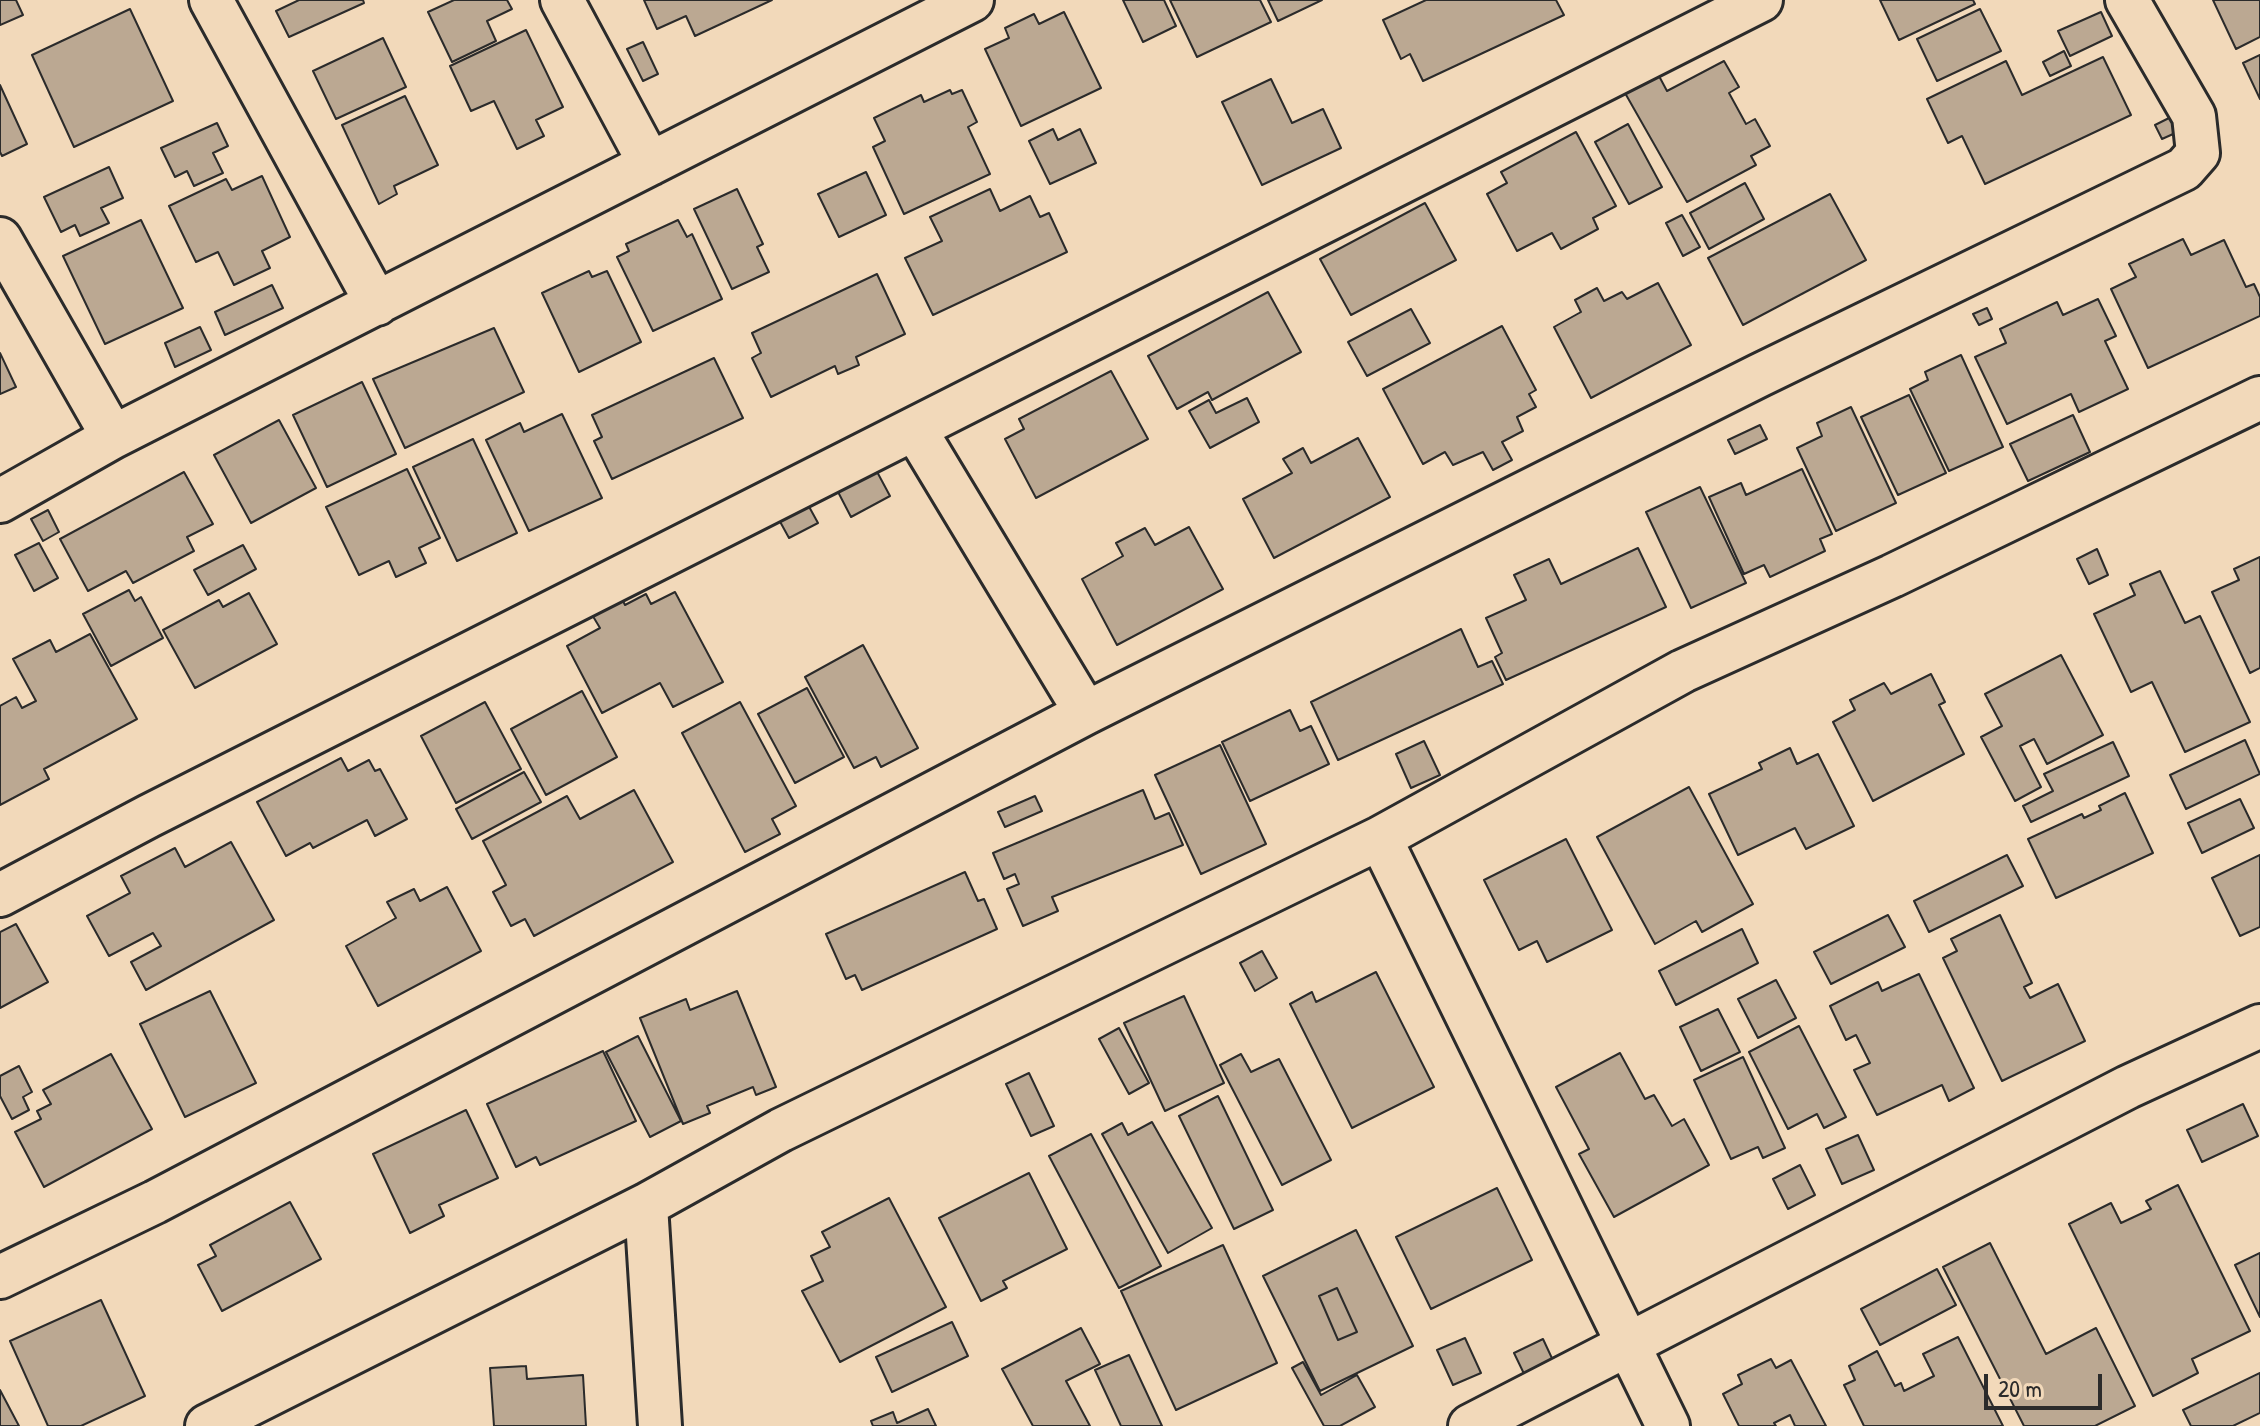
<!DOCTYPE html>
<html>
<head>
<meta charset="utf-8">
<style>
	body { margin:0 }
	#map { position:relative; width:2260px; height:1426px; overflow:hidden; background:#f2d9ba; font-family:"Patrick Hand",sans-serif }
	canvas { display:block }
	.scale { position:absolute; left:1984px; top:1374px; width:118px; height:36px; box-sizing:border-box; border:4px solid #2b2b2b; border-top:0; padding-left:10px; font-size:24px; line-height:28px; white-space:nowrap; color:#2b2b2b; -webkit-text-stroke:6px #f2d9ba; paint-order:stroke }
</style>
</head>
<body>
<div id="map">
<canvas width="2260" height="1426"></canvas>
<div class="scale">20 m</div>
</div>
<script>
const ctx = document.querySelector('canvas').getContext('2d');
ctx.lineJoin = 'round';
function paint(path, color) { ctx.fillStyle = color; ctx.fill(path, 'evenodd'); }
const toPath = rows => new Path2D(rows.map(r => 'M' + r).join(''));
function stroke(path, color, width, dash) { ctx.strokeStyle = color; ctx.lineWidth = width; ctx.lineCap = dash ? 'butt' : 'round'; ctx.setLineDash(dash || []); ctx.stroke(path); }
const building = toPath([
	[0,0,16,0,23,15,0,25,0,0],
	[299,0,363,0,364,3,289,37,276,11,299,0],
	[454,0,507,0,512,9,487,21,496,41,452,62,428,12,454,0],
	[644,0,772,0,695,36,686,16,657,29,644,0],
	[1123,0,1164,0,1176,26,1143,42,1123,0],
	[1170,0,1260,0,1271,22,1197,57,1170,0],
	[1268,0,1322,0,1278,21,1268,0],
	[1426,0,1556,0,1564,15,1423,81,1410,54,1401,59,1383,20,1426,0],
	[1880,0,1973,0,1975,4,1899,40,1880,0],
	[2213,0,2260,0,2260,37,2236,49,2213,0],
	[130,9,173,101,74,147,32,55,130,9],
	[1980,9,2001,51,1937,81,1917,39,1980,9],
	[1064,12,1101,88,1021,126,985,49,1009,38,1005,28,1034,14,1039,24,1064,12],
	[2101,12,2112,36,2070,56,2058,31,2101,12],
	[526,30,563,107,536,120,544,136,517,149,494,101,471,111,450,66,526,30],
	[383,38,406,87,336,119,313,71,383,38],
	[643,42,658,74,643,81,627,49,643,42],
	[2064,51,2071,66,2050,76,2043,62,2064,51],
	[2260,55,2260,99,2243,63,2260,55],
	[2103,57,2131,115,1985,184,1962,136,1948,143,1927,99,2006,61,2022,95,2103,57],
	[1724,61,1739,87,1729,93,1746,124,1755,119,1770,146,1751,156,1756,165,1687,202,1625,93,1659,76,1667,91,1724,61],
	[1271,79,1292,123,1323,109,1341,148,1262,185,1222,102,1271,79],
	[0,85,27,144,2,156,0,152,0,85],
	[950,90,952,94,962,90,977,122,968,127,990,174,904,214,873,147,885,141,874,118,921,95,924,102,950,90],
	[405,96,438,165,394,186,397,194,379,204,342,125,405,96],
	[2175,115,2182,130,2162,139,2155,125,2175,115],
	[217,123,228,146,213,153,223,173,194,186,187,171,175,177,161,148,217,123],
	[1628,124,1662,187,1629,204,1595,142,1628,124],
	[1053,129,1058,140,1080,129,1096,163,1050,184,1029,141,1053,129],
	[1576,132,1616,206,1593,218,1598,229,1561,249,1552,233,1517,251,1487,194,1507,183,1501,172,1576,132],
	[109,167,123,198,101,208,109,223,80,236,75,225,61,232,44,197,109,167],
	[866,172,886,215,839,237,818,194,866,172],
	[262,176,290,237,262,251,270,268,234,285,218,252,196,262,169,206,226,179,232,190,262,176],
	[1745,183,1764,219,1709,249,1690,213,1745,183],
	[737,189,763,244,757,247,769,272,732,289,694,209,737,189],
	[990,189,1000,211,1030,196,1040,217,1049,213,1067,252,933,315,905,258,942,241,930,217,990,189],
	[1830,194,1866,260,1743,325,1708,258,1830,194],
	[1425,203,1456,260,1351,315,1320,259,1425,203],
	[1682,215,1700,247,1683,256,1666,223,1682,215],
	[141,220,183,308,105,344,63,256,141,220],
	[678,220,687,237,692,234,722,299,653,331,617,257,629,251,626,244,678,220],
	[2183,239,2191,255,2224,240,2246,287,2254,284,2260,297,2260,316,2148,368,2111,289,2136,277,2129,264,2183,239],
	[589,271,592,277,607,271,641,342,579,372,542,293,589,271],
	[877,274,905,334,856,357,859,365,838,374,835,366,771,397,752,358,761,353,752,333,877,274],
	[1658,283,1691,345,1591,398,1554,327,1581,312,1575,300,1597,288,1604,301,1622,292,1627,299,1658,283],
	[272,285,283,308,225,335,215,312,272,285],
	[1268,292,1301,352,1212,400,1208,392,1177,409,1148,356,1268,292],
	[2098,299,2116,336,2105,341,2128,389,2079,412,2071,394,2007,424,1975,357,2006,343,2000,329,2057,302,2063,315,2098,299],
	[1987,308,1992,319,1979,325,1973,314,1987,308],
	[1411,309,1430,343,1367,376,1348,342,1411,309],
	[1502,326,1536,390,1529,394,1536,407,1517,417,1523,431,1502,442,1512,460,1493,470,1483,452,1453,465,1445,452,1423,464,1383,389,1502,326],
	[200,327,211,350,175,367,165,343,200,327],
	[494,328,524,392,405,448,373,379,494,328],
	[0,353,16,387,0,394,0,353],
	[1961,355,2003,447,1949,471,1910,389,1928,380,1925,372,1961,355],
	[714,358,743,418,612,479,594,441,602,437,592,415,714,358],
	[1111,371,1148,439,1036,498,1005,439,1024,429,1019,419,1111,371],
	[362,382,396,454,327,487,293,415,362,382],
	[1909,395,1946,473,1898,495,1861,417,1909,395],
	[1247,398,1259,422,1210,448,1189,411,1209,400,1216,413,1247,398],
	[1851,407,1896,503,1836,531,1797,448,1822,436,1817,423,1851,407],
	[562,414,602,498,529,531,486,440,520,423,524,432,562,414],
	[2073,415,2090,452,2028,481,2010,444,2073,415],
	[279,420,316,488,251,523,214,455,279,420],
	[1760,425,1767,439,1735,454,1728,440,1760,425],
	[1358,438,1390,497,1274,558,1243,499,1292,473,1283,459,1303,448,1311,463,1358,438],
	[473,439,517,533,457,561,413,467,473,439],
	[875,468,890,496,851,517,836,488,875,468],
	[407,469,440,538,419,548,426,563,396,577,389,561,359,575,326,507,407,469],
	[1802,469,1832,534,1820,539,1825,551,1770,577,1764,565,1744,574,1709,497,1741,483,1746,495,1802,469],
	[184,472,213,524,187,537,194,551,133,583,126,571,88,591,60,539,184,472],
	[1700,487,1746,583,1691,608,1646,512,1700,487],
	[801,492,818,523,789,538,772,507,801,492],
	[48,510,59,532,43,541,31,519,48,510],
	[1189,527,1223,589,1117,645,1082,579,1123,556,1116,543,1145,528,1155,545,1189,527],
	[39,543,58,578,34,591,15,555,39,543],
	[243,545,256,569,208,595,194,570,243,545],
	[1638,548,1666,607,1506,680,1495,657,1502,653,1486,618,1526,600,1514,575,1549,559,1561,584,1638,548],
	[2097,549,2108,575,2089,584,2077,559,2097,549],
	[2260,557,2260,668,2250,673,2212,592,2239,580,2234,569,2260,557],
	[2160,571,2185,623,2200,616,2250,722,2185,752,2152,682,2131,692,2094,614,2135,595,2130,584,2160,571],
	[129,590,135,601,141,597,163,638,111,666,83,614,129,590],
	[675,592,723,682,673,707,660,683,602,713,567,646,600,628,591,613,621,597,625,605,646,594,651,604,675,592],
	[249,593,277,644,195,688,163,630,219,600,223,607,249,593],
	[1461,629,1478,667,1492,661,1503,684,1338,760,1311,702,1461,629],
	[90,634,137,719,44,769,49,779,0,805,0,706,16,697,22,708,36,701,13,659,50,640,56,652,90,634],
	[863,645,918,748,881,767,876,757,854,768,805,677,863,645],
	[2061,655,2103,735,2047,764,2034,739,2020,746,2041,787,2015,801,1981,737,2002,726,1985,694,2061,655],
	[1931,674,1945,702,1939,705,1964,754,1873,801,1833,722,1855,710,1850,700,1884,683,1891,694,1931,674],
	[807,688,844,757,795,783,758,714,807,688],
	[582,691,617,757,546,795,511,729,582,691],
	[485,702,521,769,456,803,421,736,485,702],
	[740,702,796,806,772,819,780,834,745,852,682,733,740,702],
	[1290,710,1300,731,1311,726,1329,764,1250,801,1222,742,1290,710],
	[2245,740,2260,774,2186,809,2170,775,2245,740],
	[1424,741,1440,775,1411,788,1396,754,1424,741],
	[2113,742,2129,776,2031,822,2023,806,2053,791,2044,774,2113,742],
	[1220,745,1266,844,1201,874,1155,775,1220,745],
	[1790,748,1797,764,1818,754,1854,826,1806,849,1795,828,1738,855,1709,794,1762,769,1759,763,1790,748],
	[341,758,348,771,369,760,375,771,380,769,407,819,375,836,367,820,313,848,310,843,286,856,257,802,341,758],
	[524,772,541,802,472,839,456,809,524,772],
	[1689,787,1753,904,1702,932,1696,921,1655,944,1597,837,1689,787],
	[634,790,673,862,534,936,525,919,511,926,493,892,506,885,483,841,567,796,580,819,634,790],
	[1143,790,1155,819,1169,813,1183,845,1052,897,1058,911,1023,926,1007,889,1019,884,1015,874,1004,879,993,853,1143,790],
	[2125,793,2153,853,2056,898,2028,839,2082,814,2084,818,2101,810,2099,806,2125,793],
	[1035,796,1042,811,1005,827,998,812,1035,796],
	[2240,799,2254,828,2202,853,2188,823,2240,799],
	[1566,839,1612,930,1547,962,1537,941,1519,950,1484,880,1566,839],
	[231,842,274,920,146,990,131,962,161,946,153,933,109,956,87,916,130,893,121,876,175,848,185,867,231,842],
	[2007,855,2023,886,1929,932,1914,901,2007,855],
	[2260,855,2260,927,2240,936,2212,878,2260,855],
	[965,872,978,901,984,899,997,929,862,990,855,975,846,979,826,934,965,872],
	[447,887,481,951,378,1006,346,946,396,918,387,902,414,889,420,901,447,887],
	[1888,915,1905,947,1831,984,1814,952,1888,915],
	[2000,915,2032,983,2024,987,2030,998,2058,984,2085,1041,2002,1081,1943,958,1957,951,1951,939,2000,915],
	[16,924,48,982,0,1008,0,932,16,924],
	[1742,929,1758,963,1676,1005,1659,971,1742,929],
	[1262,951,1277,978,1255,991,1240,963,1262,951],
	[1376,972,1434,1087,1352,1128,1290,1004,1312,992,1316,1002,1376,972],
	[1919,974,1974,1088,1949,1101,1942,1085,1877,1115,1854,1070,1870,1063,1856,1035,1846,1040,1830,1006,1878,982,1882,991,1919,974],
	[1776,980,1796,1018,1758,1038,1738,999,1776,980],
	[210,991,256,1083,185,1117,140,1024,210,991],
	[737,991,776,1087,756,1095,753,1087,707,1106,710,1113,683,1124,640,1018,686,999,690,1010,737,991],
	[1184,996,1224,1083,1165,1111,1124,1023,1184,996],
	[1718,1009,1740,1052,1701,1071,1680,1027,1718,1009],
	[1799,1026,1846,1117,1824,1128,1817,1114,1788,1129,1749,1052,1799,1026],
	[1119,1028,1149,1083,1129,1094,1099,1039,1119,1028],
	[638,1036,681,1121,650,1137,606,1052,638,1036],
	[603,1051,636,1121,540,1165,536,1157,516,1167,487,1104,603,1051],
	[1620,1053,1645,1099,1654,1095,1672,1126,1684,1119,1709,1165,1614,1217,1579,1154,1589,1149,1556,1087,1620,1053],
	[111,1054,152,1129,44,1187,15,1132,41,1119,37,1111,51,1104,43,1090,111,1054],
	[1241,1054,1251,1072,1279,1059,1331,1160,1282,1185,1220,1065,1241,1054],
	[1743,1057,1785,1148,1763,1158,1758,1147,1731,1159,1694,1080,1743,1057],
	[19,1066,32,1092,23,1097,29,1110,12,1119,0,1096,0,1076,19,1066],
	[1029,1073,1054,1126,1031,1136,1006,1084,1029,1073],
	[1218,1096,1273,1210,1234,1229,1179,1116,1218,1096],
	[2243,1104,2258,1136,2202,1162,2187,1130,2243,1104],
	[466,1110,498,1178,439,1205,444,1216,410,1233,373,1154,466,1110],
	[1152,1122,1212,1228,1168,1253,1102,1134,1122,1123,1128,1135,1152,1122],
	[1091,1134,1161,1266,1119,1288,1049,1156,1091,1134],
	[1858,1135,1874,1170,1842,1184,1826,1149,1858,1135],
	[1800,1165,1815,1195,1788,1209,1773,1179,1800,1165],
	[1029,1173,1067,1249,1003,1281,1007,1288,981,1301,939,1218,1029,1173],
	[2178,1185,2250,1331,2192,1359,2198,1373,2153,1396,2069,1224,2111,1203,2121,1223,2151,1209,2146,1201,2178,1185],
	[1497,1188,1532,1260,1431,1309,1396,1237,1497,1188],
	[889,1198,946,1307,840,1362,802,1291,823,1281,811,1256,830,1247,822,1232,889,1198],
	[290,1202,321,1259,222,1311,198,1265,216,1256,210,1245,290,1202],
	[1356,1230,1413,1346,1320,1391,1263,1276,1356,1230],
	[1337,1288,1357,1332,1338,1340,1319,1296,1337,1288],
	[1990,1243,2046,1354,2096,1328,2135,1406,2095,1426,2024,1426,1943,1267,1990,1243],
	[1223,1245,1277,1363,1176,1410,1121,1291,1223,1245],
	[2260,1253,2260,1317,2235,1265,2260,1253],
	[1937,1269,1956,1305,1880,1345,1861,1309,1937,1269],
	[1337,1288,1357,1332,1338,1340,1319,1296,1337,1288],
	[101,1300,145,1396,81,1426,48,1426,10,1341,101,1300],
	[952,1322,968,1356,892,1392,876,1357,952,1322],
	[1081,1328,1100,1364,1066,1381,1090,1426,1033,1426,1002,1369,1081,1328],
	[1958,1337,2003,1426,1864,1426,1844,1385,1855,1380,1849,1366,1877,1351,1895,1386,1901,1383,1904,1391,1934,1376,1923,1354,1958,1337],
	[1465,1338,1481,1373,1453,1385,1437,1350,1465,1338],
	[1543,1339,1557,1369,1528,1382,1514,1353,1543,1339],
	[1129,1355,1162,1426,1121,1426,1095,1370,1129,1355],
	[1771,1359,1776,1368,1791,1360,1826,1426,1795,1426,1790,1415,1774,1423,1776,1426,1739,1426,1723,1394,1742,1384,1738,1375,1771,1359],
	[1303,1362,1321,1395,1357,1375,1375,1407,1340,1426,1324,1426,1292,1368,1303,1362],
	[526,1366,527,1379,583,1375,586,1426,494,1426,490,1368,526,1366],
	[2260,1373,2260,1413,2233,1426,2191,1426,2183,1410,2260,1373],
	[0,1390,19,1426,0,1426,0,1390],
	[928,1409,936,1426,873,1426,871,1421,893,1412,897,1423,928,1409]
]);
paint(building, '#bba892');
stroke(building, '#2b2b2b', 2);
const street = toPath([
	[211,0,377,304],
	[562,0,650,164],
	[0,239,113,437],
	[916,431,1086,713],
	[0,501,113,437,972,0],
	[1380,838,1668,1426],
	[0,895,149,816,1761,0],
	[646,1205,660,1426],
	[0,1277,155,1202,1086,713,1760,375,2184,169,2198,153,2194,116,2127,0],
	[207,1426,646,1205,781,1130,1380,838,1683,671,1892,576,2260,398],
	[1470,1426,2128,1087,2260,1026]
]);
stroke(street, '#2b2b2b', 48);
stroke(street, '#f2d9ba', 42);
</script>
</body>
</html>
